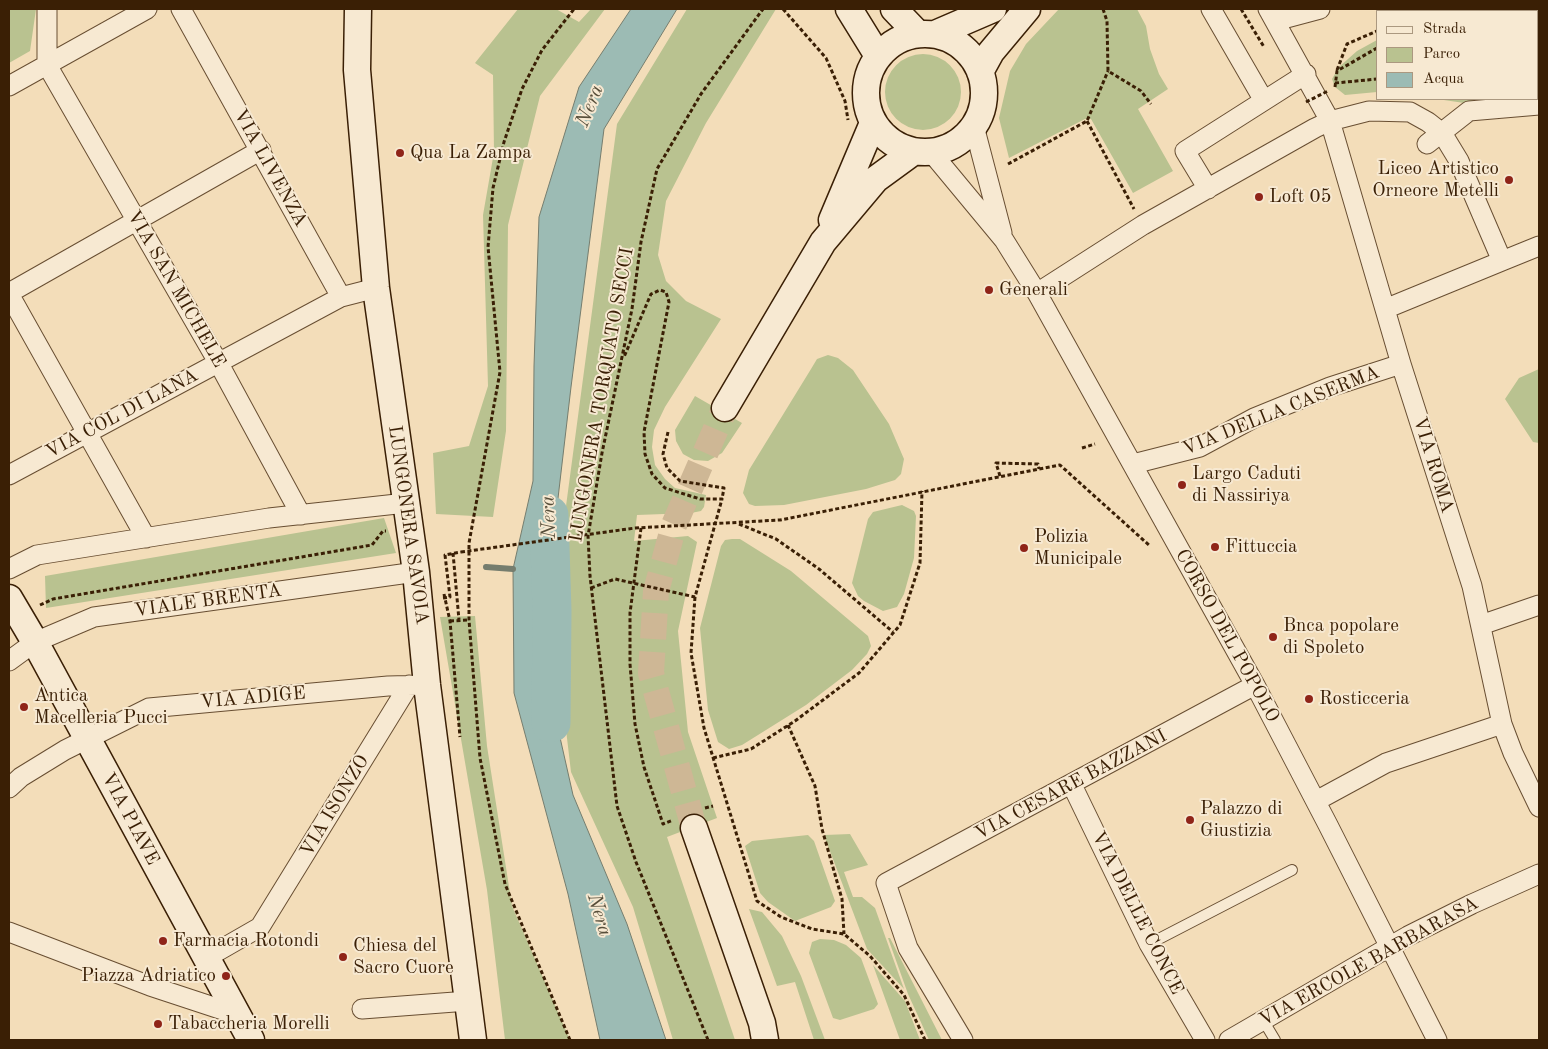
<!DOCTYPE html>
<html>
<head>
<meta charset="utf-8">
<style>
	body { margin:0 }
	#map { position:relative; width:1548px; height:1049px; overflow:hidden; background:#f3ddb9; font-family:"Old Standard TT",serif }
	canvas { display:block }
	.frame { position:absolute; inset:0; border:10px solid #3a1f05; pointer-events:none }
	.legend { position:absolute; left:1376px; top:10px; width:162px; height:90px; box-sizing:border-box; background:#f7e9d2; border:1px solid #ab9880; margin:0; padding:6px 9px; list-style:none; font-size:15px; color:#3a1f05 }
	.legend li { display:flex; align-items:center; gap:10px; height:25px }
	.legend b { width:25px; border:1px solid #ab9880 }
</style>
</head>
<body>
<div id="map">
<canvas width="1548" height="1049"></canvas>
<div class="frame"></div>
<ul class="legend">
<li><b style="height:6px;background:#f7e9d2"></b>Strada</li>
<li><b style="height:14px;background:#b9c290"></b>Parco</li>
<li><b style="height:14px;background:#9cbbb4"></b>Acqua</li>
</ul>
</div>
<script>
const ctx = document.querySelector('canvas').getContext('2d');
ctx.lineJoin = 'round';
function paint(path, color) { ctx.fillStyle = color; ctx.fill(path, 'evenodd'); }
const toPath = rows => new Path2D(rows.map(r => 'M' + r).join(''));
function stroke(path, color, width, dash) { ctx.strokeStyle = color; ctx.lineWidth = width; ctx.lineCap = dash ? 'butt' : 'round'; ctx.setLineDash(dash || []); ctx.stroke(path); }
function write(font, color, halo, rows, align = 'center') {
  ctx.font = font + ' "Old Standard TT",serif'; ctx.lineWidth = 4; ctx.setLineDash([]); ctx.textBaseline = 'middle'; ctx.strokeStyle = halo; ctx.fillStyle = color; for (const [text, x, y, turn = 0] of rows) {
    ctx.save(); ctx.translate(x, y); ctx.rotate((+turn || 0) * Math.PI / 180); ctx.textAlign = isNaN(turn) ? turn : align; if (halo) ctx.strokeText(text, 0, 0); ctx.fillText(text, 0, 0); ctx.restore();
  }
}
paint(toPath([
	[9,9,36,9,30,51,9,63],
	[518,9,556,9,579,22,591,9,605,9,540,96,508,225,506,431,493,517,436,514,433,453,469,446,488,386,483,215,494,152,493,75,475,63],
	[687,9,776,9,706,123,666,201,658,255,666,281,686,301,721,319,665,407,654,430,652,447,655,465,665,479,675,488,706,495,704,507,701,511,691,513,637,515,634,541,688,536,697,542,678,631,688,732,717,818,667,837,735,1040,673,1040,633,907,571,772,552,611,617,124],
	[1059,9,1137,9,1146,26,1150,49,1159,74,1168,89,1138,109,1173,171,1133,193,1091,119,1085,119,1009,158,999,118,1010,71,1026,44],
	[1478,9,1539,9,1539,114,1437,99,1537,99,1537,11,1470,11],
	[1377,40,1377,92,1345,95,1335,87,1332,79,1339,67,1357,51],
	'885 92a38 38 0 1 1 76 0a38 38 0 1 1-76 0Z',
	[828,355,838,358,853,370,889,424,904,459,901,474,895,480,866,489,784,505,755,506,749,504,743,493,749,470,811,369,817,359],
	[1539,369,1539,443,1533,442,1505,399,1519,378],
	[695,396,742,423,722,453,708,461,694,460,683,454,676,441,675,430],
	[902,505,914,511,916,516,914,558,904,594,897,607,883,611,864,601,858,596,852,583,868,519,873,512],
	[384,518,396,553,46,608,45,576],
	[732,539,740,539,791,571,868,636,871,646,867,654,852,670,806,705,742,745,729,749,718,742,708,710,700,628,721,546,725,540],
	[475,616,487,746,512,906,570,1040,505,1040,487,890,440,617],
	[850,834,868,865,844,872,853,897,862,897,875,908,904,989,867,949,825,838,825,835],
	[808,835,814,841,835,901,831,907,795,921,768,902,760,893,745,846,752,841],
	[749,909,762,912,782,936,801,976,825,1040,814,1040,795,982,777,986],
	[888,938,890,938,942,1040,929,1040,908,994],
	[820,939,834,940,846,945,861,958,878,1004,874,1009,840,1020,833,1018,809,953,812,942],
	[873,965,905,1001,920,1040,900,1040]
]), '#b9c290');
const water = toPath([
	[631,9,677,9,604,129,571,387,544,618,559,733,573,795,627,924,666,1040,600,1040,568,894,514,693,513,569,533,481,534,366,539,217,579,87,631,9]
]);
paint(water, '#9cbbb4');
stroke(water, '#757d6e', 1);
stroke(toPath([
	[486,567,513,569]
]), '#757d6e', 6);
stroke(toPath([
	[549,515,552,611,551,723]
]), '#9cbbb4', 39);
stroke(toPath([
	[694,828,651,673,656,591,674,525,725,408]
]), '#ceb795', 26, [26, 13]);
const lane = toPath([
	[1149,944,1292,870],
	[1263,1020,1275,1040]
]);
const street = toPath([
	[47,9,47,65,218,362,301,515],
	[181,9,341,297,376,288],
	[1211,9,1263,99],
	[1268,9,1330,121,1401,364,1472,586,1502,724,1513,753,1539,807],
	[1275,21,1320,9],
	[9,86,147,9],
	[974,126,1002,233],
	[1427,144,1469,111,1539,105],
	[931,152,1004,240,1037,293,1255,685,1328,825,1437,1040],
	[1208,189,1185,151,1306,74],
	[9,293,261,150],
	[1037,293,1143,225,1315,128,1330,121,1369,111,1410,112,1428,122,1442,133,1459,161,1502,261,1539,246],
	[9,294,146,538],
	[1385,309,1502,261],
	[1133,464,1200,447,1254,418,1330,387,1401,364],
	[9,475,341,297],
	[9,569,37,555,269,518,406,503],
	[1481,625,1539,605],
	[9,661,35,642,94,617,416,572],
	[1072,785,1149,944,1205,1040],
	[9,788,21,777,65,750,149,708,388,686,427,685],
	[1316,801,1386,763,1502,724],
	[9,932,150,986,238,1015],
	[206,958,260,927,409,685],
	[362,1009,468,1001],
	[963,1040,908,948,886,883,1255,685],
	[1229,1040,1408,936,1472,904,1539,874]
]);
const secondary = toPath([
	[358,9,357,70,376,288,416,572,427,685,473,1040],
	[849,9,878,56],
	[894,9,918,34],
	[935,34,993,9],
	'866 93a59 59 0 1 1 118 0a59 59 0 1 1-118 0Z',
	[980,72,991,52,1027,9],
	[832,220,873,123],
	[725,408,823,242,876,179,913,152],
	[9,598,35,642,251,1040],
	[694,828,762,1023,765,1040]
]);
stroke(lane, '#684e32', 12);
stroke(street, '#684e32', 21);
stroke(secondary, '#3a1f05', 29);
stroke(toPath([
	[783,9,826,58,845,101,848,120],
	[1103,9,1107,21,1108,71,1141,91,1151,104],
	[1241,9,1264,47],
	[1420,11,1428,9],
	[1487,11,1495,9],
	[1337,70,1347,44,1377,31],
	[1335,83,1377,79],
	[1335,87,1337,71,1377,48],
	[1087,121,1134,209],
	[1008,164,1087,121,1108,71],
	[668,432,663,454,667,468,680,481,724,488,722,499],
	[1082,448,1095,444],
	[1000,476,996,463,1038,464,1039,469],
	[739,524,776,539,819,569,893,632],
	[635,528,780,520,1060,465,1150,546],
	[641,528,630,613,630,664,635,724,644,767,663,824,673,820],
	[453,553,459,620],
	[591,588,615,579,695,597,722,499,700,499,665,488,652,474,645,454,644,432,669,302,666,292,660,290,651,294,624,357],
	[444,594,450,621,460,737],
	[695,597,691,653,704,728,757,901,781,917,812,929,844,934,870,956,904,995,925,1040],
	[443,598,450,597,445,555,461,552],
	[40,605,53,599,372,545,383,531,386,531],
	[450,621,469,620],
	[788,725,815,786,822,829,842,899,844,934],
	[713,758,751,749,795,721,859,673,900,625,920,563,922,491],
	[705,808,713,806],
	[570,1040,505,884,480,758,469,620,469,543,500,372,488,247,493,188,504,142,522,89,542,50,574,9],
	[708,1040,636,862,617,806,590,576,588,536,602,453,632,309,641,242,657,169,701,94,763,9]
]), '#3a1f05', 3, [4, 2.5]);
stroke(lane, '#f7e9d2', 10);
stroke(street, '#f7e9d2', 19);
stroke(secondary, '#f7e9d2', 26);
stroke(toPath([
	[1306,102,1328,91],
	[461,552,635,528]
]), '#3a1f05', 3, [4, 2.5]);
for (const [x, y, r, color] of [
	[400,153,5,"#8f2418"],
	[1509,180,5,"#8f2418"],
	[1259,197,5,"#8f2418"],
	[989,290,5,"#8f2418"],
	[1182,485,5,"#8f2418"],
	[1215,547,5,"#8f2418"],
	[1024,548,5,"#8f2418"],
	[1273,637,5,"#8f2418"],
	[1309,699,5,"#8f2418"],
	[24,707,5,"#8f2418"],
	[1190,820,5,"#8f2418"],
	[163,941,5,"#8f2418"],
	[343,957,5,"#8f2418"],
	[226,976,5,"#8f2418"],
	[158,1024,5,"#8f2418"]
]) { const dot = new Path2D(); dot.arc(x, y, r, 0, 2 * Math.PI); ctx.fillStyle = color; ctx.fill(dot); stroke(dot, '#f7e9d2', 2); }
write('19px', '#3a1f05', '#f7e9d2', [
	["Qua La Zampa",410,153],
	["Liceo Artistico",1499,169,"right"],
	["Orneore Metelli",1499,191,"right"],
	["Loft 05",1269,197],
	["Generali",999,290],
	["Largo Caduti",1192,474],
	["di Nassiriya",1192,496],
	["Polizia",1034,537],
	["Municipale",1034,559],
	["Fittuccia",1225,547],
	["Bnca popolare",1283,626],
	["di Spoleto",1283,648],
	["Antica",34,696],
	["Macelleria Pucci",34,718],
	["Rosticceria",1319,699],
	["Palazzo di",1200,809],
	["Giustizia",1200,831],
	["Farmacia Rotondi",173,941],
	["Chiesa del",353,946],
	["Sacro Cuore",353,968],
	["Piazza Adriatico",216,976,"right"],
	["Tabaccheria Morelli",168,1024]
], 'left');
write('19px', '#3a1f05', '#f7e9d2', [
	["VIA LIVENZA",270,168,61],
	["VIA SAN MICHELE",176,289,60],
	["LUNGONERA TORQUATO SECCI",602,395,-80],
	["VIA DELLA CASERMA",1281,411,-22],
	["VIA COL DI LANA",122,414,-28],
	["VIA ROMA",1433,465,73],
	["LUNGONERA SAVOIA",408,525,82],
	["VIALE BRENTA",208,601,-8],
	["CORSO DEL POPOLO",1227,636,61],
	["VIA ADIGE",253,698,-5],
	["VIA CESARE BAZZANI",1071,785,-28],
	["VIA ISONZO",335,806,-59],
	["VIA PIAVE",130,819,62],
	["VIA DELLE CONCE",1137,913,63],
	["VIA ERCOLE BARBARASA",1369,962,-29]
]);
write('italic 20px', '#574e3a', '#f7e9d2', [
	["Nera",590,106,-68],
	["Nera",549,517,-92],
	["Nera",599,915,73]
]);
</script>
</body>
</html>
